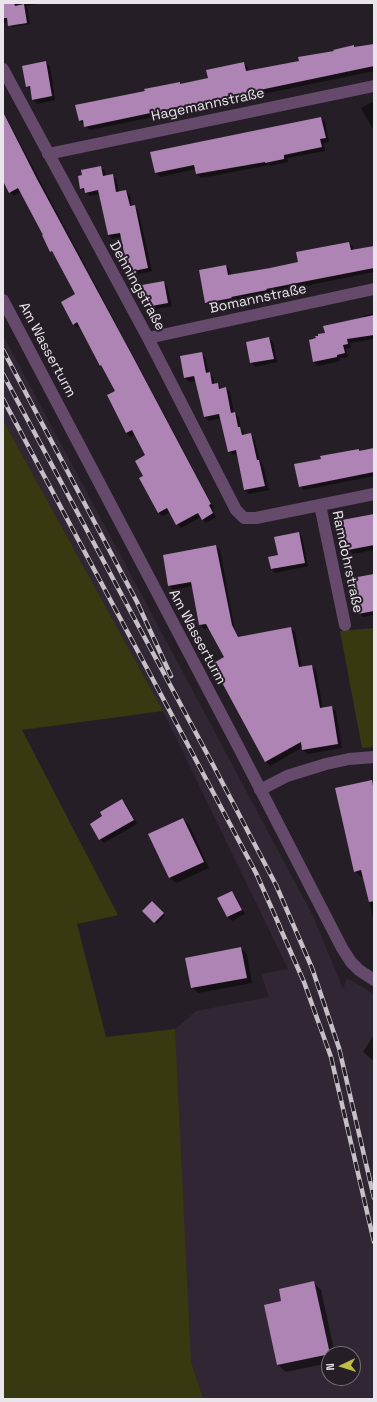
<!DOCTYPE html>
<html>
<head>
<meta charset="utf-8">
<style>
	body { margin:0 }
	#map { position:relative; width:377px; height:1402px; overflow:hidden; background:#261e27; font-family:"Space Grotesk",sans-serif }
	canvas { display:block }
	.frame { position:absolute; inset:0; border:4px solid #eae5eb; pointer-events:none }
	.north { position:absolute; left:321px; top:1346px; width:40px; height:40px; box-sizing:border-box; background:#261e27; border:1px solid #746e75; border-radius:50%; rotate:266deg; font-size:11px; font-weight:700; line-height:16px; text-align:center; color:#eae5eb }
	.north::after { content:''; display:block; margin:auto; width:14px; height:18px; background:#bfbe41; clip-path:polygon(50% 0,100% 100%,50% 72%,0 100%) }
</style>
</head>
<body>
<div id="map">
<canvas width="377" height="1402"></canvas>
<div class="frame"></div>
<div class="north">N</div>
</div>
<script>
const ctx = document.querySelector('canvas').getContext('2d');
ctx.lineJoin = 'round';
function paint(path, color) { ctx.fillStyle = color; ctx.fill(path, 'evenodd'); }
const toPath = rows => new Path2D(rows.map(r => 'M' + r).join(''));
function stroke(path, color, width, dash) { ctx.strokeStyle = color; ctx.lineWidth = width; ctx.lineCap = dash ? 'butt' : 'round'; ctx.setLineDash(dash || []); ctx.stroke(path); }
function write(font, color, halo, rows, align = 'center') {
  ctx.font = font + ' "Space Grotesk",sans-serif'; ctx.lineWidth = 4; ctx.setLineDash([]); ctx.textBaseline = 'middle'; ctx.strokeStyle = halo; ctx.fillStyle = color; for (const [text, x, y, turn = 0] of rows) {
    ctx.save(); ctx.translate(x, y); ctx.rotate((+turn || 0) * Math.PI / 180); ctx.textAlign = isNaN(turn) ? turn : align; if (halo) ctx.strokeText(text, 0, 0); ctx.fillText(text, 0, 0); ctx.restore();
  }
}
paint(toPath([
	[3,335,313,916,343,989,347,978,374,994,374,1399,3,1399,3,814,118,915,77,924,106,1038,175,1029,196,1011,269,997,261,974,288,969,163,711,3,420],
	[329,1354,353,1354,353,1378,329,1378]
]), '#312633');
paint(toPath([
	[3,420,163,711,22,730,118,915,77,924,106,1037,175,1029,191,1362,203,1399,3,1399],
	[374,628,374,747,362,748,340,631]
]), '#383811');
paint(toPath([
	[3,3,41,3,27,6,30,24,13,27,8,22,3,23],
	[374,45,374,71,90,130,80,121,146,91,179,83,181,84,209,78,244,63,248,68,249,71,300,61,355,48],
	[46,62,50,66,55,100,37,104,33,100,32,91,27,86],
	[374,101,374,131,361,108],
	[3,111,214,508,212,509,216,517,206,523,201,517,181,528,177,524,171,512,163,516,159,513,141,478,144,477,147,455,136,434,130,437,126,433,108,396,117,391,105,370,101,365,80,326,78,328,74,324,77,294,55,255,51,252,43,236,44,235,21,192,14,196,10,192,3,180],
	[321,118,325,122,329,142,324,143,325,151,287,158,288,162,270,166,269,165,201,178,197,174,196,169,160,177,156,173,151,152],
	[101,168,105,171,106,177,112,175,116,179,119,192,126,191,130,195,132,206,134,206,138,210,152,271,133,275,129,271,122,237,112,239,109,235,99,194,90,196,81,188],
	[349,243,353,247,353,250,374,247,374,272,270,293,270,294,235,301,235,302,210,307,206,303,200,271,226,266,230,270,231,275,299,263],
	[163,282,167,286,172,306,151,310,147,306],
	[374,313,374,339,350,343,351,348,346,349,348,357,340,358,340,361,318,366,314,362,310,341,317,339,326,334,363,318,363,316],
	[269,338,273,342,277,362,255,367,251,363],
	[201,353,205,357,209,373,213,377,215,385,218,384,222,389,226,388,230,392,234,413,239,417,241,429,244,432,244,435,250,434,254,438,260,461,263,465,269,490,249,494,245,490,238,454,233,455,229,451,221,418,209,421,205,417,196,381,189,382,185,378,181,357],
	[374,449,374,476,304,490,300,486,358,450,360,452],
	[374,515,374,550,353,554,349,550],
	[299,533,302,537,308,566,275,573,272,569,269,558,279,556],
	[215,546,220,550,235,631,239,638,291,628,295,632,302,668,311,666,316,670,323,709,331,707,336,711,342,748,308,754,303,750,303,747,270,766,266,762,226,658,209,628,204,629,200,625,193,586,173,590,169,585],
	[374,575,374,615,363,617,359,613],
	[371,781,374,784,374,922,364,876,361,877,355,871],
	[122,800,126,804,137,824,104,843,100,839,104,817],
	[183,819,189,825,209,868,176,883,170,878],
	[232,892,236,896,245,914,232,921,228,917],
	[152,902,165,915,157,924,143,911],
	[241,948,247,954,252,983,198,993,192,987],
	[374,1035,374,1061,363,1052],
	[314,1283,321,1290,335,1354,329,1354,329,1363,286,1372,278,1365]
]), '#0007');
paint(toPath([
	[3,3,14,3,15,6,24,4,27,23,8,26,7,18,3,18],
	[374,44,374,66,84,127,83,120,79,121,75,105,145,91,144,89,180,82,180,84,208,78,206,70,244,62,246,71,299,61,298,57,334,51,333,50,354,45,354,47],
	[46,61,52,96,32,100,30,86,26,87,22,66],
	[3,112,37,179,132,355,211,504,209,505,213,513,202,520,198,513,176,525,167,508,158,513,139,478,143,476,135,461,145,455,132,430,126,433,107,395,115,391,101,365,100,366,77,322,73,325,61,302,75,294,52,251,50,252,42,235,43,235,18,188,9,193,3,181],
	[321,117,326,138,320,139,322,147,284,155,284,159,265,163,265,162,196,174,194,165,155,173,150,152],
	[101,166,103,176,113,174,116,192,126,190,130,206,135,205,148,268,128,272,120,233,108,235,98,190,85,193,84,188,80,189,78,176,82,175,81,170],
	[349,242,351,250,374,246,374,268,266,289,267,290,231,297,232,298,205,303,199,270,226,265,228,275,270,268,298,262,296,252],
	[164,281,168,303,146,307,142,285],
	[374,315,374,335,347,339,348,344,343,345,345,353,337,355,337,357,313,362,309,340,316,338,315,336,318,336,318,334,325,333,323,326],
	[269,337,274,359,250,363,246,342],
	[202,352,206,373,210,372,212,384,218,383,219,389,226,387,231,413,235,412,238,427,240,427,242,435,251,433,257,460,259,460,265,486,244,490,236,450,228,452,219,414,204,417,194,376,184,378,180,356],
	[374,448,374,472,299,487,294,464,321,459,320,456,359,449,359,451],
	[374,514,374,545,348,550,342,520],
	[299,532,305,563,271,569,268,557,278,555,274,537],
	[216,545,232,625,238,637,291,627,299,667,312,665,320,708,332,706,338,744,302,750,301,742,265,762,212,664,224,657,206,624,199,625,191,582,168,586,163,555],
	[374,574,374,611,358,614,352,578],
	[372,780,374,791,374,901,369,902,361,870,354,872,335,788],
	[122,799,134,820,99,840,90,824,102,816,100,812],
	[183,818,204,862,169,878,148,834],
	[232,891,242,910,227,917,217,898],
	[152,901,164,913,154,923,142,911],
	[241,947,247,978,191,988,185,958],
	[314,1281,330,1354,277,1365,264,1305,281,1301,279,1289]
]), '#ad84b3');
stroke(toPath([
	[3,69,148,338,236,510,244,518,256,518,374,494],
	[48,154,374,86],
	[3,300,239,748,342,948,351,962,359,970,374,980],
	[148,338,374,289],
	[320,505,345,625],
	[260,790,287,776,326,764,349,759,374,757]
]), '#664a6b', 12);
const rail = toPath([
	[3,350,137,602,171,676],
	[3,374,211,761,276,885,312,968,339,1048,374,1198],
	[3,399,189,747,256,873,280,927],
	[278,923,304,982,331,1057,374,1242]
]);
stroke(rail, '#c5c0c6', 4.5);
stroke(rail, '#261e27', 3, [9]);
write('14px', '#eae5eb', '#261e27', [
	["Hagemannstraße",208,105,-12],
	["Dehningstraße",137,286,61],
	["Bomannstraße",258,299,-12],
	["Am Wasserturm",47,350,62],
	["Ramdohrstraße",347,562,78],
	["Am Wasserturm",197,637,62]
]);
</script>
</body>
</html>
